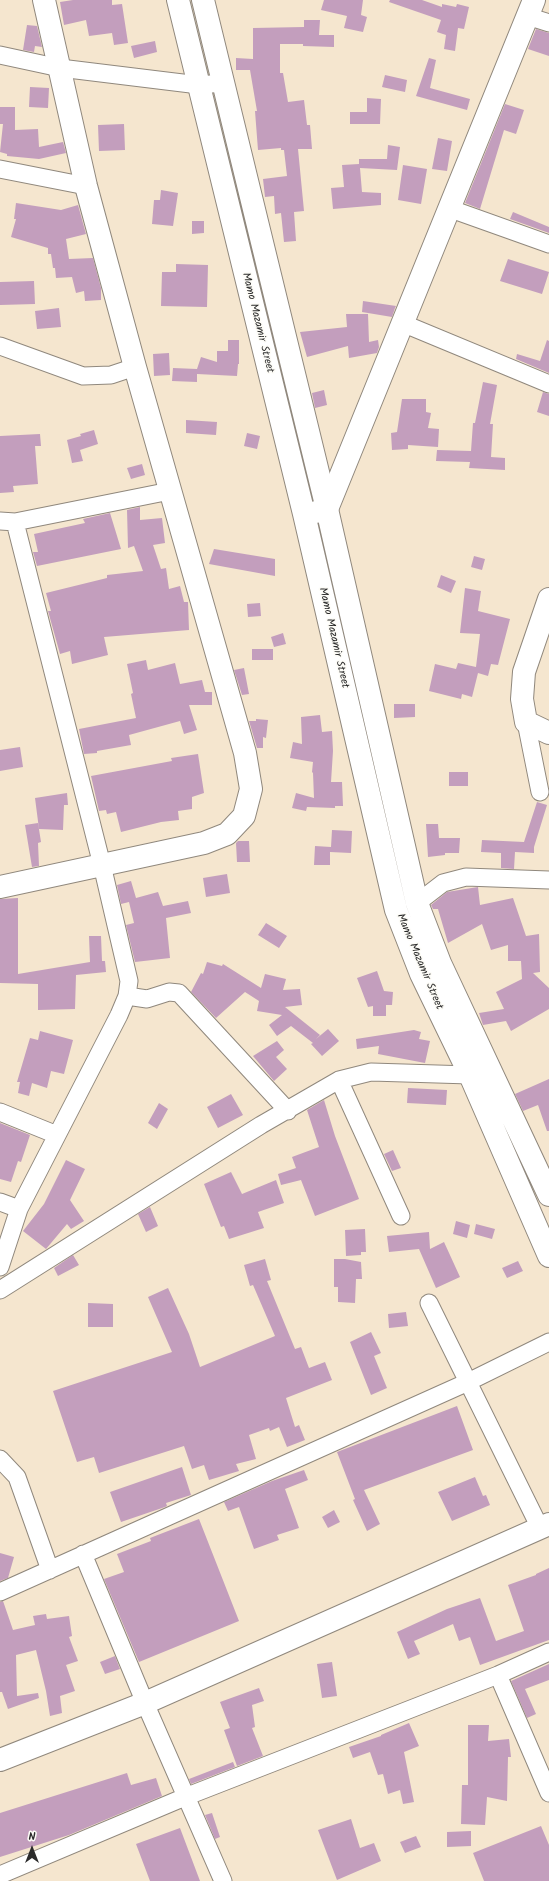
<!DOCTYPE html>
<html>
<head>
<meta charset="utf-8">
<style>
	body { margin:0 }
	#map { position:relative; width:549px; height:1881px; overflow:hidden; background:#f5e6cf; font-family:Kalam,sans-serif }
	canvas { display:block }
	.north { position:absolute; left:12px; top:1829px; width:40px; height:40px; -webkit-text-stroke:3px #fdfcf7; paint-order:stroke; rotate:0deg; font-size:11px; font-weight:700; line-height:16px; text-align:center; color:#2b2b2b }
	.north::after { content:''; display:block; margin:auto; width:14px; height:18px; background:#2b2b2b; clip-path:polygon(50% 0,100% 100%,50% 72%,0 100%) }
</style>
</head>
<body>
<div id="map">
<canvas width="549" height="1881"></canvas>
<div class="north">N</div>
</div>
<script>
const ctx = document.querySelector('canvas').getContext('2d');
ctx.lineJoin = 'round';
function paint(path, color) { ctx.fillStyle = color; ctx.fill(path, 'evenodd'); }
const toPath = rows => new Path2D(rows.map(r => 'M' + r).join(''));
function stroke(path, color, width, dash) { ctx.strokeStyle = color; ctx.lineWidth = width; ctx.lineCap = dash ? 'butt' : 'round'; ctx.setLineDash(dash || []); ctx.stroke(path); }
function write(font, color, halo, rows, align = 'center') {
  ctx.font = font + ' Kalam,sans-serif'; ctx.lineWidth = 3; ctx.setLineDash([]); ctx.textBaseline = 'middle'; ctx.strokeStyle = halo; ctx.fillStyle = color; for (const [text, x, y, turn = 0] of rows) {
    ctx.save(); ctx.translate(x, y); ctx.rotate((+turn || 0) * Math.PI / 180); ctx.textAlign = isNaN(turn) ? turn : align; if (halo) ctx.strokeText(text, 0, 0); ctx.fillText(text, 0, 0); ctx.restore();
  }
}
paint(toPath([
	[73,0,112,0,112,5,122,4,128,43,114,45,112,33,89,36,86,20,64,25,60,2],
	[324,0,363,0,361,15,367,17,363,32,344,28,347,16,321,10],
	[390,0,422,0,442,7,442,4,456,7,457,4,469,7,464,29,458,28,455,51,444,49,446,35,437,32,441,20,389,2],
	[304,20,320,20,319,35,334,35,334,47,303,46,303,44,280,44,280,73,283,73,288,102,304,100,307,125,310,125,312,149,298,149,304,211,294,212,296,241,284,242,281,213,275,214,274,196,265,197,263,179,287,176,284,150,281,150,281,148,258,150,255,111,257,111,250,70,236,70,236,58,253,59,253,28,304,27],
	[27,25,37,26,42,47,35,46,34,52,23,50],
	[536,29,549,33,549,56,528,49],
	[155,41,157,52,134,58,131,46],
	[429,58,436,60,430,88,470,99,467,110,416,96],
	[385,75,407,80,405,92,382,87],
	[30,87,49,88,48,108,29,107],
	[367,98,381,99,380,124,350,124,350,112,367,112],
	[505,104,524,110,516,134,504,130,480,209,465,203],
	[0,107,15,107,15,130,38,129,39,147,63,142,66,153,39,159,7,156,7,154,0,152,3,124,0,124],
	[124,124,125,150,99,151,98,125],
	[438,138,452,141,447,171,432,169],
	[388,145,400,147,397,170,360,168,362,192,381,193,381,205,333,209,331,188,344,187,342,165,359,164,359,159,387,159],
	[403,165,427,169,421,204,398,200],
	[161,190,178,193,173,226,152,224,154,200,160,200],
	[16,203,61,210,78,205,86,234,66,239,69,259,93,258,101,288,101,300,85,301,84,291,76,293,72,277,56,278,55,268,53,268,51,254,48,254,48,248,11,237,16,219,14,219],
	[513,212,549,227,549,233,510,219],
	[192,221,204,221,204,233,192,234],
	[508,259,549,272,542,294,500,281],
	[176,264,208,265,207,307,161,306,162,272,176,272],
	[34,281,35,304,0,305,0,282],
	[363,301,396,306,395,308,392,317,362,312],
	[59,308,61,327,37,329,35,311],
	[346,314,368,314,369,342,378,340,379,347,377,353,349,358,348,346,307,357,300,332,347,327],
	[228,340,239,340,239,364,238,364,237,376,197,374,197,382,172,381,173,368,197,369,201,357,217,362,217,351,228,351],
	[547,340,549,341,549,373,516,359,517,354,540,361],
	[169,353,170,375,154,376,153,354],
	[483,382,497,385,490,424,493,424,491,457,505,458,505,470,469,468,470,462,436,461,437,450,471,451,473,423,475,423],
	[324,390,327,405,315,408,312,393],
	[543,392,549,394,549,416,537,412],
	[402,399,426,399,426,412,431,413,428,428,439,429,438,447,408,445,408,449,392,450,391,433,397,432],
	[186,420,217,422,216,435,186,433],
	[94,430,98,444,80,450,83,461,72,463,67,440,81,436,80,434],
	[247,433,260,436,257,449,244,446],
	[40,434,41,446,35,446,38,484,13,486,14,492,0,493,0,436],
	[142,464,145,475,131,479,127,468],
	[140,507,140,520,162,518,165,543,153,545,161,569,166,568,169,589,180,586,184,602,188,602,189,630,104,637,108,655,72,664,70,651,60,654,48,611,51,611,46,593,107,578,107,575,143,571,134,546,128,548,127,510],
	[110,513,121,549,37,566,33,552,38,552,34,534,85,523,83,519],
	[214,549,275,559,275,576,209,564],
	[474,556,485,559,482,570,471,567],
	[441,575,456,581,451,593,437,587],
	[465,588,481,591,478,611,510,619,498,665,491,664,488,676,478,673,472,697,462,694,461,699,429,691,435,664,456,669,458,663,476,667,480,634,460,633],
	[260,603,261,616,248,617,247,604],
	[283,633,286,644,274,647,271,637],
	[252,649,273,649,273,660,252,660],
	[146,660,148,670,175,663,180,684,202,680,205,692,212,692,212,705,189,705,197,730,184,734,180,721,129,735,131,745,97,751,97,753,84,754,79,729,136,718,131,694,133,693,127,664],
	[244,668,249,694,242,695,234,670],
	[394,704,415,704,415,717,394,718],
	[320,715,322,732,332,731,333,751,331,782,342,782,343,806,335,806,335,808,307,807,306,811,292,808,296,793,314,798,313,773,312,772,313,762,290,758,293,742,302,744,301,717],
	[256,719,268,720,266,738,263,737,263,748,257,748,249,721,256,721],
	[20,747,23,767,0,771,0,750],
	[198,754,204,793,192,797,192,809,178,811,179,820,161,822,121,832,116,812,107,814,106,810,99,811,91,776,172,761,171,758],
	[449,772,468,772,468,786,449,786],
	[67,793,68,805,64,805,63,830,39,829,35,798],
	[537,802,547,805,534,847,534,853,515,852,514,869,501,868,501,853,481,852,482,840,524,842],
	[38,823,41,842,38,843,39,866,32,867,25,825],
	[426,824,438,824,439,838,460,838,459,853,445,853,445,855,428,857],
	[332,830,352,831,351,853,330,852,330,865,314,865,315,846,331,847],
	[238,841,249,841,250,862,237,862,236,843],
	[227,874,230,893,206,897,203,878],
	[131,881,136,898,158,892,163,906,188,901,191,913,166,918,170,958,135,962,126,925,134,923,129,902,121,904,117,885],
	[478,887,480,905,513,898,526,936,539,934,540,972,533,973,549,988,549,1009,511,1031,506,1021,483,1025,479,1013,504,1009,496,992,522,979,521,961,508,961,508,945,491,950,482,924,448,943,438,909,433,909,431,905,447,892],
	[18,898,18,974,90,962,89,936,101,936,102,961,105,961,106,972,76,975,75,1009,38,1010,38,984,0,983,0,899],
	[266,923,287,936,279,948,258,935],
	[207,962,222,966,223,964,261,988,265,974,286,979,283,990,300,989,302,1005,285,1007,320,1035,316,1039,328,1029,339,1041,322,1056,311,1044,313,1043,291,1026,277,1036,269,1025,282,1015,257,1011,259,1001,245,992,216,1018,191,992,201,973,203,974],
	[377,971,384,991,393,992,392,1005,386,1005,386,1016,373,1016,373,1006,368,1007,357,978],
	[414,1030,421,1032,419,1039,430,1041,425,1063,378,1054,379,1046,357,1049,356,1039],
	[40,1031,73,1040,64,1074,51,1071,47,1088,32,1083,29,1096,18,1093,20,1082,17,1082,30,1038,38,1040],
	[277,1041,284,1050,276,1057,287,1069,274,1081,253,1056],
	[549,1079,549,1131,547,1131,538,1105,523,1111,515,1094],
	[408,1088,447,1090,446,1105,407,1103],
	[231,1094,243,1115,218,1128,207,1107],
	[324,1100,335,1136,359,1199,315,1216,301,1180,281,1185,278,1174,296,1168,292,1157,319,1147,307,1110],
	[159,1103,168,1109,157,1129,148,1123],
	[0,1123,30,1135,21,1162,18,1161,11,1182,0,1179],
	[393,1150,401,1168,392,1171,384,1154],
	[66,1160,85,1169,70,1200,84,1221,71,1229,67,1224,46,1249,23,1231,44,1204],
	[231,1172,242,1194,276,1180,284,1203,258,1212,264,1228,229,1239,224,1226,221,1227,204,1184],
	[150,1207,158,1226,146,1232,138,1214],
	[456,1221,470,1225,467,1238,453,1234],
	[476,1224,495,1229,492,1239,474,1234],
	[365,1229,366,1252,361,1252,361,1255,346,1256,345,1230],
	[429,1232,430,1249,444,1242,460,1277,436,1288,419,1249,389,1252,387,1236],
	[73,1255,79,1265,58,1276,54,1268],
	[265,1259,271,1280,267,1281,295,1349,301,1347,309,1368,325,1362,332,1380,286,1398,295,1427,299,1425,305,1440,287,1447,279,1427,270,1431,269,1428,249,1435,256,1459,236,1464,239,1471,209,1480,204,1465,192,1469,184,1446,99,1473,94,1457,77,1462,53,1391,172,1352,148,1297,168,1288,189,1334,200,1367,275,1336,253,1285,250,1286,244,1265],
	[334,1259,345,1259,361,1262,362,1279,356,1279,355,1303,338,1302,338,1287,334,1287],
	[518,1261,523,1271,507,1278,502,1268],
	[88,1303,113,1304,113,1327,88,1327],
	[406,1312,408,1326,389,1328,388,1314],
	[371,1332,381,1353,374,1356,387,1388,371,1395,350,1342],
	[457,1406,473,1450,364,1490,380,1524,367,1531,353,1500,355,1499,337,1452],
	[182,1467,191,1495,166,1503,167,1506,165,1507,121,1522,110,1492],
	[304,1470,308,1480,285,1489,299,1528,277,1535,279,1540,254,1549,239,1507,228,1511,224,1502,272,1481],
	[475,1477,483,1496,486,1495,490,1505,452,1521,438,1492],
	[334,1510,340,1522,328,1528,322,1517],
	[199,1519,239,1621,139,1662,104,1579,124,1572,117,1554,151,1541,150,1538],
	[0,1553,14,1557,8,1578,0,1581],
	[549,1568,549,1640,480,1665,470,1637,459,1641,453,1624,414,1641,420,1654,408,1659,397,1632,447,1609,480,1598,496,1641,524,1631,508,1585,536,1575,536,1574],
	[3,1601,13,1630,35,1625,33,1616,46,1614,47,1619,69,1616,72,1636,69,1637,78,1661,66,1665,75,1691,60,1696,62,1713,50,1716,46,1691,36,1650,16,1655,17,1696,38,1693,39,1698,8,1709,2,1692,0,1692,0,1602],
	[115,1656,120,1669,105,1674,100,1662],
	[332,1662,337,1696,322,1698,317,1664],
	[549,1664,549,1680,525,1689,536,1714,527,1718,511,1681],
	[259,1688,264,1701,252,1705,255,1727,252,1728,263,1756,237,1766,224,1730,230,1728,220,1702],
	[409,1723,419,1746,404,1752,414,1802,403,1804,400,1790,388,1794,383,1774,378,1775,370,1752,353,1758,349,1747,381,1736,381,1735],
	[468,1725,489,1725,488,1741,509,1739,511,1757,508,1757,507,1801,487,1797,485,1825,461,1824,462,1785,468,1785],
	[233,1762,235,1767,191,1784,189,1779],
	[127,1773,131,1785,156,1778,162,1796,69,1835,0,1857,0,1813],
	[212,1813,220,1837,215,1839,205,1815],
	[351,1819,360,1848,374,1843,381,1861,337,1880,318,1830],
	[541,1826,549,1845,549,1881,484,1881,473,1853],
	[180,1828,200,1881,150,1881,136,1844],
	[471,1831,471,1846,447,1847,447,1832],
	[416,1836,421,1847,405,1853,400,1842]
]), '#c39ebd');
const minor = toPath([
	[527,16,549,23],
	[0,55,60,68,199,85,223,83],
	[0,169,86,186],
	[448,208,549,244],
	[402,323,549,384],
	[0,346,83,376,111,375,135,367],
	[0,521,15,522,170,491],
	[526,722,540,792],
	[417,903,443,883,466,877,549,880],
	[127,996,147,999,169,992,179,993,288,1111],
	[339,1080,401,1216],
	[0,1112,57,1135],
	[0,1202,19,1209],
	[0,1267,19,1209,119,1015,127,996,129,981,102,865,15,522],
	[0,1290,261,1125,339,1080,371,1072,470,1075,479,1070],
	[429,1303,540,1528],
	[0,1459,17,1477,50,1570],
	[83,1554,145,1703,223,1881],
	[0,1592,468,1382,549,1342],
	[498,1675,549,1793],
	[0,1875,185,1797,498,1675,549,1652]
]);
const tertiary = toPath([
	[316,512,327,509,534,0],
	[549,599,524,672,522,699,526,722,549,733],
	[0,887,204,843,227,834,244,816,251,789,245,753,135,367,86,186,44,0],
	[0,1760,145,1703,549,1524]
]);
const primary = toPath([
	[178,0,304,514,396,910,421,974,470,1075,549,1256],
	[203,0,327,509,417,903,440,963,549,1195]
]);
stroke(minor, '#90887d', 19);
stroke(tertiary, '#90887d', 24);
stroke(primary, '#90887d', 24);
stroke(minor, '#fff', 17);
stroke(tertiary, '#fff', 22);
stroke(primary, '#fff', 22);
write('11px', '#2b2b2b', '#fdfcf7', [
	["Mamo Mazamir Street",257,323,76],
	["Mamo Mazamir Street",333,638,77],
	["Mamo Mazamir Street",419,962,67]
]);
</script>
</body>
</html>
